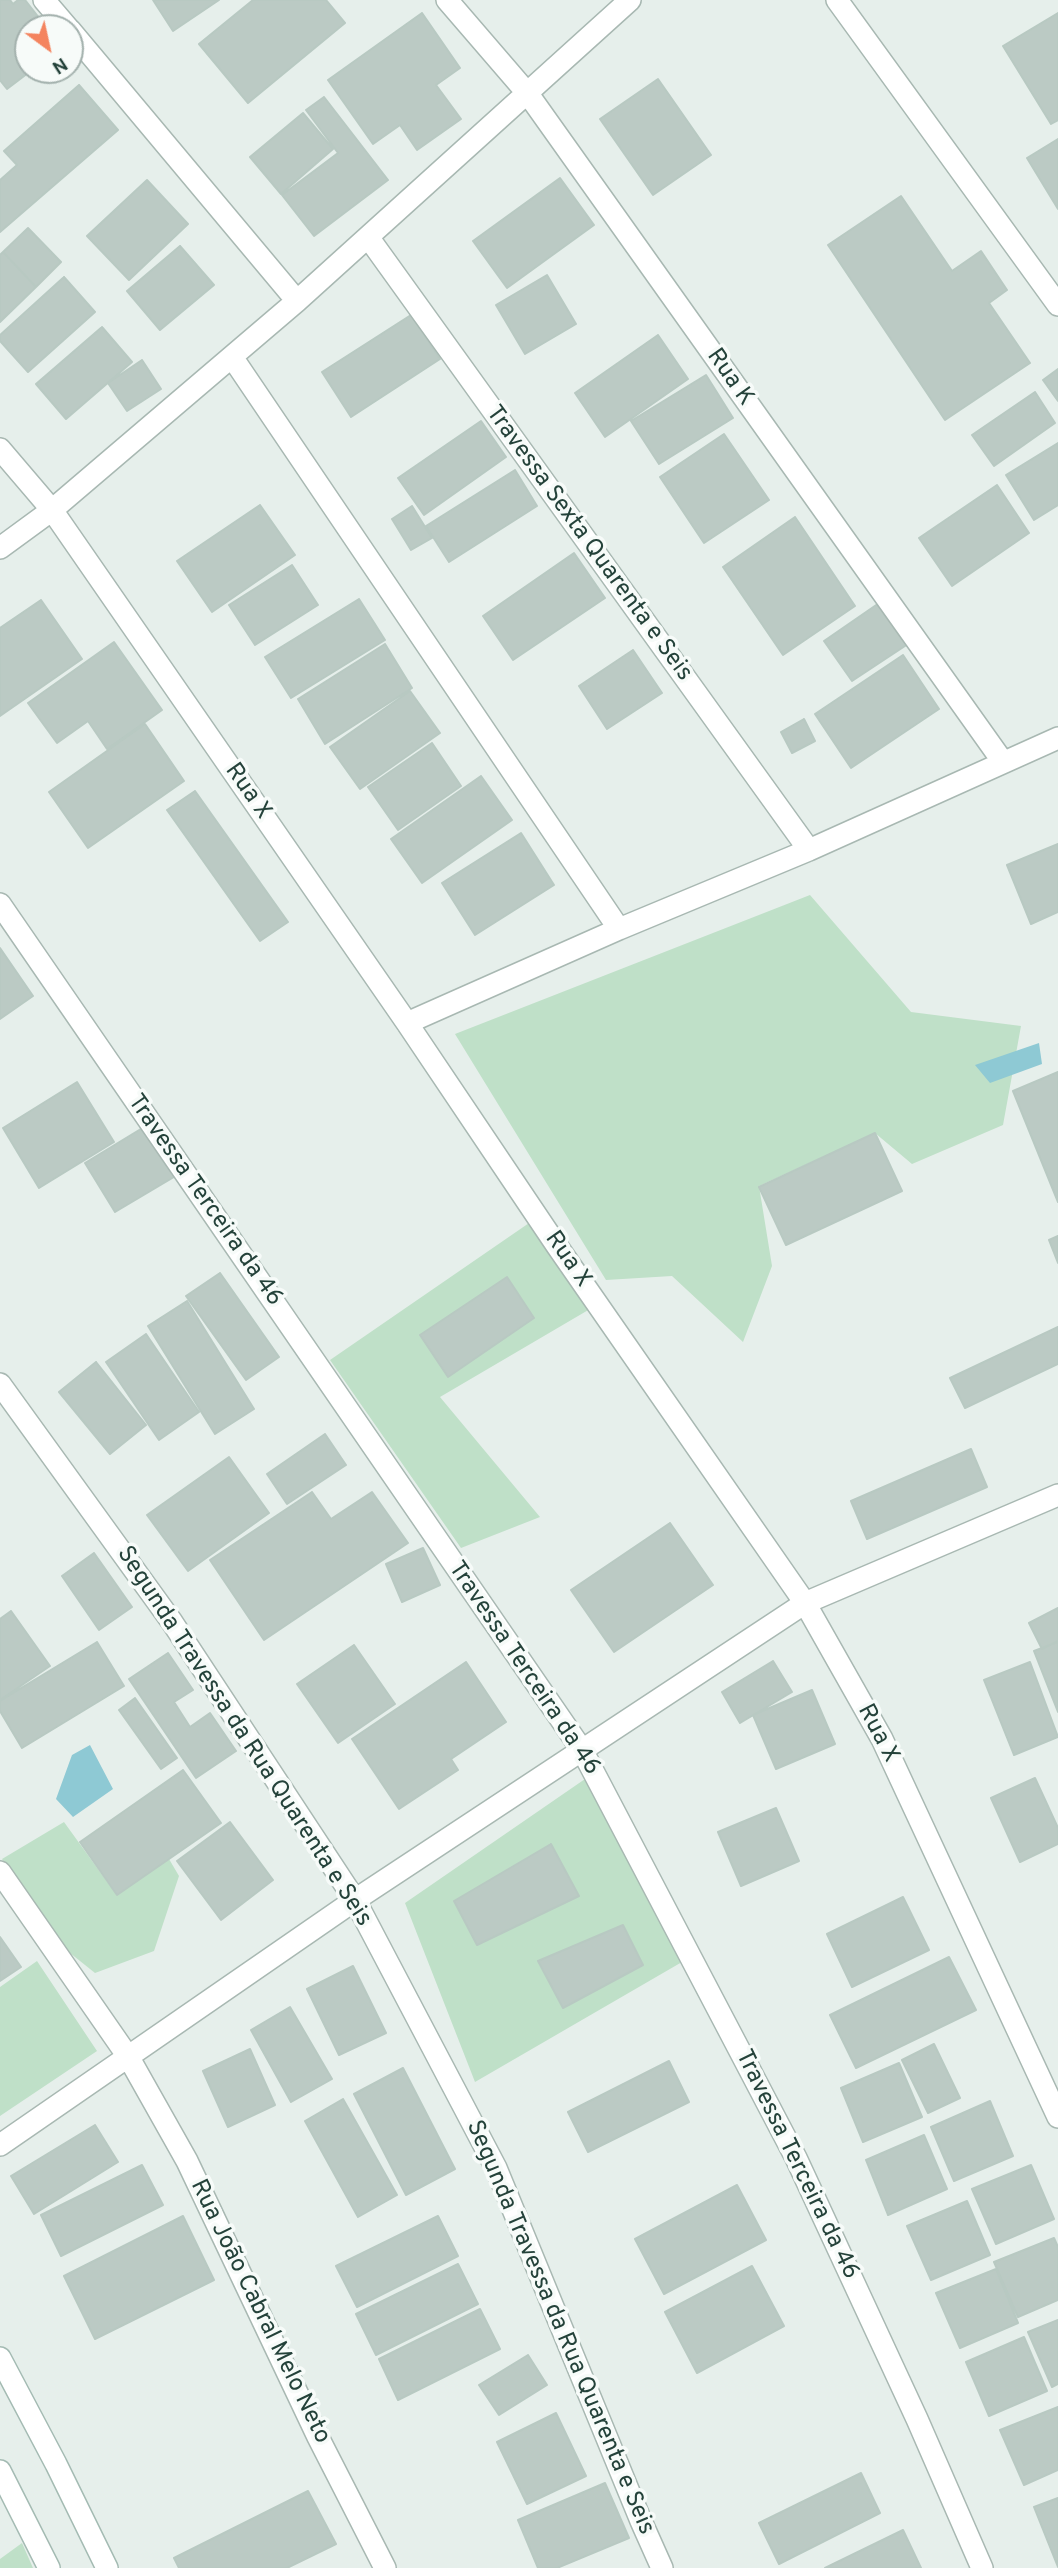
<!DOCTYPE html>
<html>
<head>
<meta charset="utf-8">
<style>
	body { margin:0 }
	#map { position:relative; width:1058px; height:2568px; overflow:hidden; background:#e6efeb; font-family:Overpass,sans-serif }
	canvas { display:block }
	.north { position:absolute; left:14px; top:14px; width:70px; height:70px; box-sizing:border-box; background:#f7fbf9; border:2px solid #a3b1ad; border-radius:50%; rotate:147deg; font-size:19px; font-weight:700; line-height:28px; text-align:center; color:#24423a }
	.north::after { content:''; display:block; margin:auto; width:24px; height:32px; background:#f4845f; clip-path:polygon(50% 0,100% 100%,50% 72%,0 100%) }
</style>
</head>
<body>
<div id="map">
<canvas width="1058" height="2568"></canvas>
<div class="north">N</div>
</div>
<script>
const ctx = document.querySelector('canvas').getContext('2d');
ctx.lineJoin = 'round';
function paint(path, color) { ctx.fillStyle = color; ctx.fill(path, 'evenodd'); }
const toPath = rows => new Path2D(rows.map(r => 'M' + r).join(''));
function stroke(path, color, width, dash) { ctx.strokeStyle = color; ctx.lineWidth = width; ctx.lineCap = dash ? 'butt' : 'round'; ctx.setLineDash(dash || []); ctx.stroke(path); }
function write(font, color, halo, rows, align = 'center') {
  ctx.font = font + ' Overpass,sans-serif'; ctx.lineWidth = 7; ctx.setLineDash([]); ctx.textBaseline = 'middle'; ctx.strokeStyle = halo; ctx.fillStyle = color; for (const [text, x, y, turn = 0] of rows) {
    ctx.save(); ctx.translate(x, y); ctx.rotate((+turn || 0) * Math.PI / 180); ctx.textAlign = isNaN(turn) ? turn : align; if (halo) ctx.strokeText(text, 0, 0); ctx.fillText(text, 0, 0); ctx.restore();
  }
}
paint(toPath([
	[810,895,911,1012,1021,1026,1003,1125,912,1164,875,1133,759,1186,772,1266,743,1342,672,1276,606,1280,455,1034],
	[532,1221,590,1309,440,1397,540,1517,461,1548,330,1360],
	[585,1779,682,1962,475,2082,405,1903],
	[64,1822,116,1894,169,1859,179,1876,154,1951,95,1973,60,1945,2,1859],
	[37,1961,97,2051,0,2116,0,1987],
	[22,2543,33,2568,0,2568,0,2559]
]), '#bfe0c8');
paint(toPath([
	[1039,1043,1042,1064,990,1083,975,1065],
	[90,1745,113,1789,73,1817,56,1799,72,1755]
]), '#8ec9d4');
const building = toPath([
	[0,0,10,0,13,4,18,0,25,0,47,28,28,28,28,70,32,70,7,89,0,80,0,0],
	[153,0,219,0,173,31,153,0],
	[253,0,326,0,345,23,248,103,199,44,253,0],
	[422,13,460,68,436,85,461,119,417,150,400,125,373,144,328,80,422,13],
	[1058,13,1058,120,1051,124,1003,46,1058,13],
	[658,79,711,155,653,195,600,119,658,79],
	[79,85,118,130,0,232,0,180,17,165,4,151,79,85],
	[324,97,388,180,314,236,282,195,338,153,306,110,324,97],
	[303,113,333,149,281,194,250,157,303,113],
	[1058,139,1058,209,1027,158,1058,139],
	[560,178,594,225,507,288,473,241,560,178],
	[147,180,188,224,129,280,87,236,147,180],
	[901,196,952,271,981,251,1007,290,989,303,1030,363,945,420,828,245,901,196],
	[28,228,61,262,36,287,3,252,28,228],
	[180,246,214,285,160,330,127,291,180,246],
	[3,252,36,287,0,322,0,255,3,252],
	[547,275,576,324,525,354,496,305,547,275],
	[64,277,95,312,28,372,0,341,0,335,64,277],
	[411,315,440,359,351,417,322,372,411,315],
	[102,327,132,362,66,419,36,384,102,327],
	[658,335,688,379,605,437,575,393,658,335],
	[142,360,161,389,127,411,108,383,142,360],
	[1058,369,1058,401,1043,380,1058,369],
	[706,375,733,418,659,464,631,421,706,375],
	[1035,392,1055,423,994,466,972,435,1035,392],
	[481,421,506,457,424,515,398,478,481,421],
	[724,434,769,500,704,543,660,477,724,434],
	[1058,443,1058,505,1034,520,1006,475,1058,443],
	[515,470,537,506,449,562,426,526,515,470],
	[997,485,1029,533,952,586,919,538,997,485],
	[260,505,295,555,212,612,177,561,260,505],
	[412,506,432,538,411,550,392,519,412,506],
	[795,517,855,606,783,655,723,567,795,517],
	[574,553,605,598,513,660,483,616,574,553],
	[292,565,318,605,255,645,229,605,292,565],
	[359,599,385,640,291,698,265,657,359,599],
	[41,600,82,659,0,716,0,628,41,600],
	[882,601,911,642,852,681,824,641,882,601],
	[114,642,162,710,107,749,88,721,57,743,28,703,114,642],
	[385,644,412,688,325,744,298,699,385,644],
	[633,650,662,693,607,729,579,686,633,650],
	[903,655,939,709,851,768,815,714,903,655],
	[410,691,440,733,360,789,330,747,410,691],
	[804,719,815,741,792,753,781,732,804,719],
	[145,724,184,781,88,848,49,792,145,724],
	[432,743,461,786,398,830,368,787,432,743],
	[481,776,512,820,422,883,391,839,481,776],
	[195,791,288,922,260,941,167,810,195,791],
	[521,833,554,885,475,935,442,883,521,833],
	[1058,844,1058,912,1031,924,1007,865,1058,844],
	[0,948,33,996,0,1019,0,948],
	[1058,1072,1058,1202,1013,1091,1058,1072],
	[77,1082,114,1142,39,1188,3,1128,77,1082],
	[149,1124,179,1174,115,1212,85,1163,149,1124],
	[875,1133,902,1191,786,1245,759,1187,875,1133],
	[1058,1236,1058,1263,1049,1240,1058,1236],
	[220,1273,279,1357,246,1380,186,1296,220,1273],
	[507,1277,534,1318,448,1377,420,1335,507,1277],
	[187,1301,254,1409,215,1434,148,1326,187,1301],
	[1058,1327,1058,1364,965,1408,950,1378,1058,1327],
	[146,1334,199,1412,159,1440,106,1362,146,1334],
	[96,1362,146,1425,110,1454,59,1392,96,1362],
	[325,1434,346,1465,287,1504,267,1474,325,1434],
	[971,1449,987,1487,867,1539,851,1501,971,1449],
	[229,1457,269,1513,188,1571,147,1515,229,1457],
	[312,1492,331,1519,372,1492,408,1543,264,1640,210,1560,312,1492],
	[670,1523,713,1585,614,1652,571,1590,670,1523],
	[423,1548,440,1585,402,1602,386,1564,423,1548],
	[94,1553,132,1607,99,1630,62,1576,94,1553],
	[1058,1608,1058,1641,1042,1649,1029,1623,1058,1608],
	[11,1611,50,1666,0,1700,0,1619,11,1611],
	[97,1642,124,1686,22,1748,0,1711,0,1701,97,1642],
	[1058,1642,1058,1712,1034,1651,1058,1642],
	[354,1645,395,1704,338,1743,297,1684,354,1645],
	[168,1653,193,1690,174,1702,190,1727,210,1713,236,1751,196,1778,129,1679,168,1653],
	[773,1661,792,1692,740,1723,722,1692,773,1661],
	[466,1662,506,1722,451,1759,458,1770,399,1809,352,1739,466,1662],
	[1030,1662,1058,1737,1014,1755,984,1680,1030,1662],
	[812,1690,835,1744,776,1769,753,1715,812,1690],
	[135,1698,177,1758,161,1769,119,1710,135,1698],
	[183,1770,221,1823,117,1895,80,1842,183,1770],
	[1035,1778,1058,1828,1058,1844,1020,1862,991,1798,1035,1778],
	[776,1808,799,1861,741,1886,718,1832,776,1808],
	[230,1822,273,1880,221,1920,177,1861,230,1822],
	[551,1844,579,1896,477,1945,454,1901,551,1844],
	[903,1897,929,1950,852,1987,827,1934,903,1897],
	[623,1925,643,1965,563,2008,538,1961,623,1925],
	[0,1937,21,1967,0,1981,0,1937],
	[949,1957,976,2010,856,2068,830,2015,949,1957],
	[353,1966,386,2033,339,2055,307,1989,353,1966],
	[290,2007,332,2079,291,2102,251,2030,290,2007],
	[934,2044,960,2098,928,2113,902,2060,934,2044],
	[250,2049,275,2105,228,2127,203,2071,250,2049],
	[669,2061,689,2102,588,2152,568,2112,669,2061],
	[899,2063,922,2117,863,2142,841,2088,899,2063],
	[403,2068,455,2169,406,2195,354,2094,403,2068],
	[343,2099,397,2195,358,2217,305,2121,343,2099],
	[990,2101,1013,2156,954,2181,931,2127,990,2101],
	[95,2125,118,2162,34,2214,11,2176,95,2125],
	[924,2135,947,2189,888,2215,866,2160,924,2135],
	[142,2165,163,2205,61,2256,41,2215,142,2165],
	[1031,2165,1054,2219,996,2244,972,2189,1031,2165],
	[737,2185,766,2240,664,2294,635,2239,737,2185],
	[967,2201,990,2255,931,2280,907,2226,967,2201],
	[183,2216,214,2280,95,2339,64,2276,183,2216],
	[438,2216,458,2256,357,2307,336,2266,438,2216],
	[1054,2238,1058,2247,1058,2300,1018,2317,994,2262,1054,2238],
	[458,2264,478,2304,376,2355,356,2314,458,2264],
	[752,2266,784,2326,697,2373,665,2312,752,2266],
	[996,2269,1018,2323,960,2348,936,2293,996,2269],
	[480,2309,500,2349,398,2400,379,2359,480,2309],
	[1058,2320,1058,2384,1052,2387,1028,2332,1058,2320],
	[1024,2337,1047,2391,989,2416,966,2362,1024,2337],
	[528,2355,547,2385,499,2415,479,2385,528,2355],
	[1058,2407,1058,2470,1024,2485,1000,2430,1058,2407],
	[556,2413,586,2476,527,2504,497,2442,556,2413],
	[861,2473,880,2513,779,2564,759,2523,861,2473],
	[605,2483,629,2538,557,2568,538,2568,518,2520,605,2483],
	[308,2491,336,2544,287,2568,179,2568,174,2558,308,2491],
	[1058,2498,1058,2567,1034,2507,1058,2498],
	[903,2530,921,2568,825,2568,903,2530]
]);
paint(building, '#bbcac4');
stroke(building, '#b8c9c2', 2);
const minor = toPath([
	[44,0,68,28],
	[447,0,528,94,1003,762],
	[837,0,1058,305],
	[70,30,297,301],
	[368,237,809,850],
	[232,357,619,929],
	[0,449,52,510,407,1023,557,1246,805,1603,882,1739,1058,2117],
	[0,548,52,510,297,301,630,0],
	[0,904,582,1750,796,2158,917,2419,982,2568],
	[407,1023,619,929,809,850,1058,738],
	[0,1384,172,1622,355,1900,496,2168,641,2521,662,2568],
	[0,1872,129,2058,187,2161,318,2437,385,2568],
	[0,2145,355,1900,805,1603,1058,1495]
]);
const secondary = toPath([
	[0,2358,56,2464,107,2568],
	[0,2471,49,2568]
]);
stroke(minor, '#a8b8b2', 24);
stroke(secondary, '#a4bbb3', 24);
stroke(minor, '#fff', 21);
stroke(secondary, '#fff', 21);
write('24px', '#24423a', '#f7fbf9', [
	["Rua K",729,378,55],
	["Travessa Sexta Quarenta e Seis",588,544,54],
	["Rua X",247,792,55],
	["Travessa Terceira da 46",204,1201,55],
	["Rua X",567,1260,55],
	["Travessa Terceira da 46",523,1669,56],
	["Rua X",877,1734,62],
	["Segunda Travessa da Rua Quarenta e Seis",243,1737,57],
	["Travessa Terceira da 46",796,2165,64],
	["Rua João Cabral Melo Neto",259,2312,64],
	["Segunda Travessa da Rua Quarenta e Seis",559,2328,67]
]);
</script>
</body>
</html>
